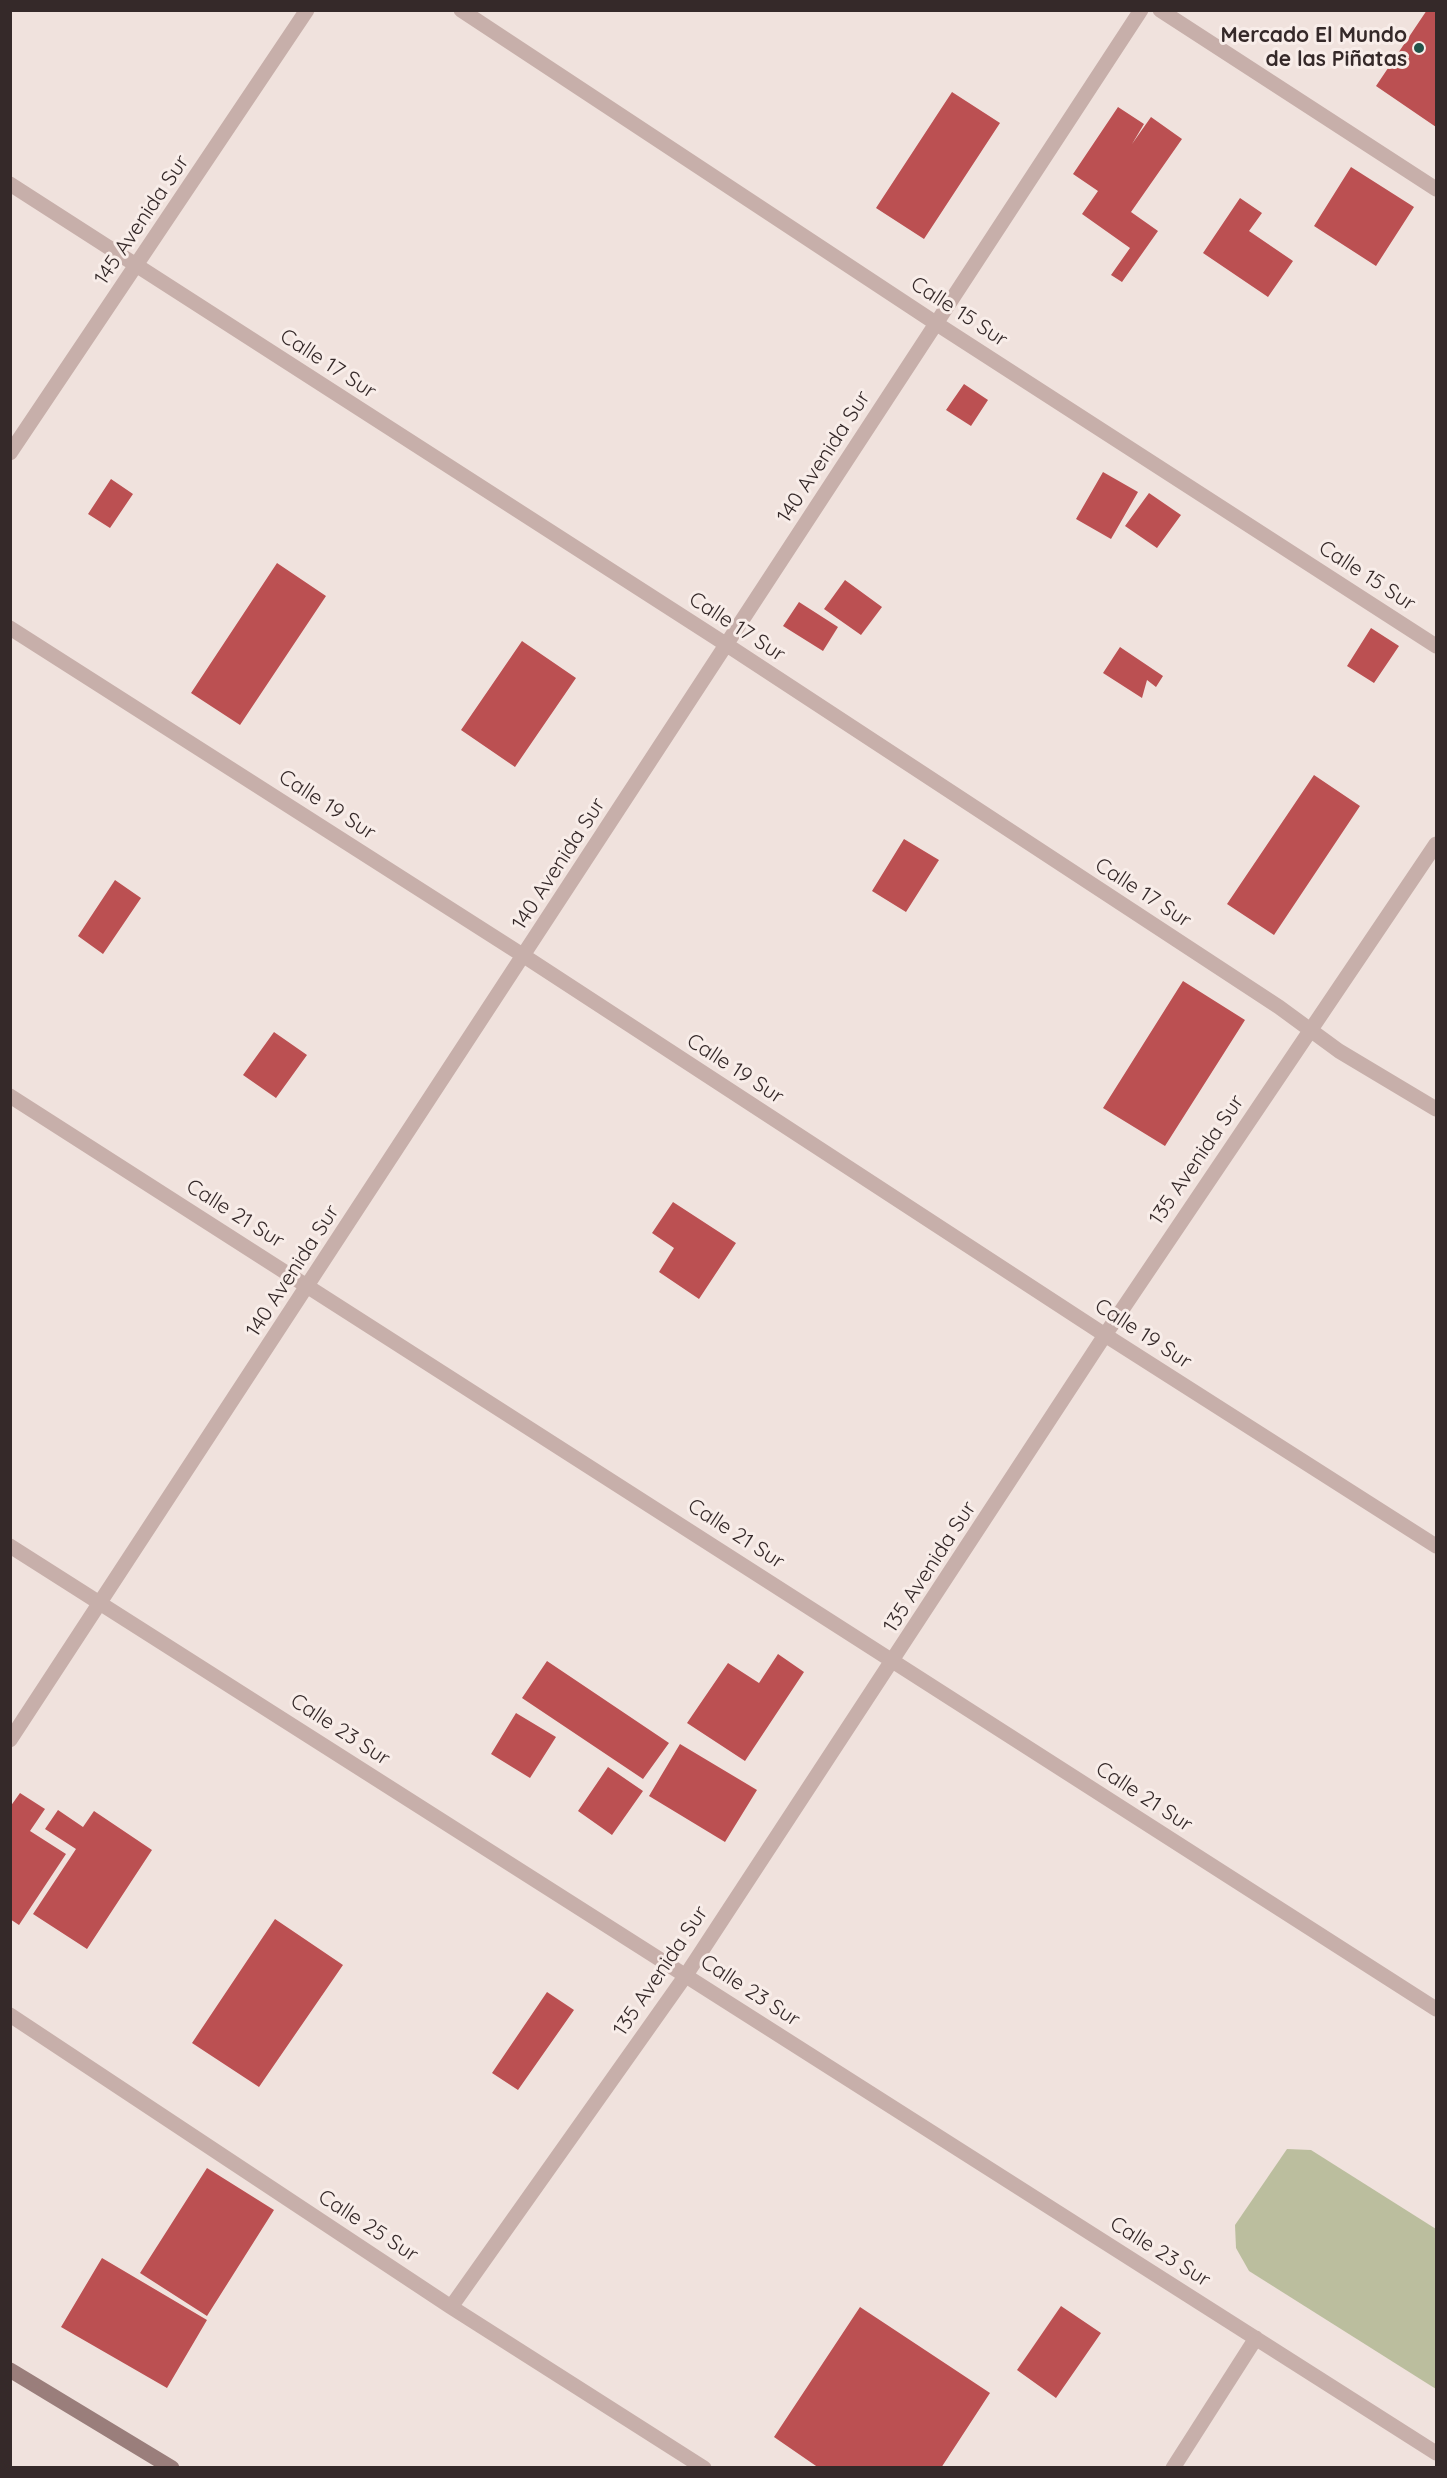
<!DOCTYPE html>
<html>
<head>
<meta charset="utf-8">
<style>
	body { margin:0 }
	#map { position:relative; width:1447px; height:2478px; overflow:hidden; background:#f0e2dd; font-family:Quicksand,sans-serif }
	canvas { display:block }
	.frame { position:absolute; inset:0; border:12px solid #352929; pointer-events:none }
</style>
</head>
<body>
<div id="map">
<canvas width="1447" height="2478"></canvas>
<div class="frame"></div>
</div>
<script>
const ctx = document.querySelector('canvas').getContext('2d');
ctx.lineJoin = 'round';
function paint(path, color) { ctx.fillStyle = color; ctx.fill(path, 'evenodd'); }
const toPath = rows => new Path2D(rows.map(r => 'M' + r).join(''));
function stroke(path, color, width, dash) { ctx.strokeStyle = color; ctx.lineWidth = width; ctx.lineCap = dash ? 'butt' : 'round'; ctx.setLineDash(dash || []); ctx.stroke(path); }
function write(font, color, halo, rows, align = 'center') {
  ctx.font = font + ' Quicksand,sans-serif'; ctx.lineWidth = 6; ctx.setLineDash([]); ctx.textBaseline = 'middle'; ctx.strokeStyle = halo; ctx.fillStyle = color; for (const [text, x, y, turn = 0] of rows) {
    ctx.save(); ctx.translate(x, y); ctx.rotate((+turn || 0) * Math.PI / 180); ctx.textAlign = isNaN(turn) ? turn : align; if (halo) ctx.strokeText(text, 0, 0); ctx.fillText(text, 0, 0); ctx.restore();
  }
}
paint(toPath([
	[1287,2149,1311,2150,1436,2229,1436,2389,1249,2271,1236,2248,1235,2225]
]), '#bbbe9e');
paint(toPath([
	[1427,10,1436,10,1436,127,1376,86],
	[952,92,1000,123,924,239,876,208],
	[1118,107,1144,124,1132,144,1151,117,1182,139,1131,212,1158,231,1122,282,1111,275,1130,248,1082,214,1098,191,1073,174],
	[1351,167,1414,207,1376,266,1314,226],
	[1240,198,1262,213,1249,231,1293,261,1268,297,1203,253],
	[964,384,988,400,971,426,946,410],
	[1103,472,1138,492,1111,539,1076,519],
	[111,479,133,494,110,528,88,514],
	[1149,493,1181,515,1157,548,1125,526],
	[277,563,326,596,240,725,191,693],
	[845,580,882,607,861,635,824,609],
	[799,602,838,627,823,651,783,626],
	[1371,628,1399,646,1374,683,1347,666],
	[522,641,576,678,515,767,461,730],
	[1120,647,1163,676,1156,687,1147,680,1142,698,1103,673],
	[1314,775,1360,806,1274,935,1227,904],
	[904,839,939,860,906,912,872,891],
	[115,880,141,898,103,954,78,936],
	[1183,981,1245,1020,1165,1146,1103,1108],
	[274,1032,307,1055,276,1098,243,1075],
	[673,1202,736,1243,699,1299,659,1272,674,1248,652,1233],
	[778,1654,804,1672,745,1761,687,1723,728,1663,759,1683],
	[547,1661,669,1743,643,1779,522,1698],
	[516,1713,556,1737,530,1778,491,1754],
	[680,1744,757,1790,725,1842,649,1796],
	[608,1767,643,1791,612,1835,578,1811],
	[20,1793,45,1809,30,1831,66,1854,19,1925,10,1919,10,1807],
	[58,1810,83,1827,94,1811,152,1850,87,1949,33,1914,76,1849,45,1829],
	[275,1919,343,1965,259,2087,192,2043],
	[547,1992,574,2010,518,2090,492,2073],
	[207,2168,274,2210,207,2316,140,2273],
	[102,2258,207,2320,167,2388,61,2327],
	[1061,2306,1101,2333,1056,2398,1017,2370],
	[860,2307,990,2393,941,2468,819,2468,774,2437]
]), '#bb5052');
stroke(toPath([
	[461,10,937,324,1436,646],
	[1160,10,1436,189],
	[10,184,727,645,1279,1007,1339,1051,1436,1109],
	[10,453,307,10],
	[10,628,524,956,1105,1335,1436,1546],
	[10,1096,1436,2009],
	[10,1546,1436,2453],
	[10,1740,1141,10],
	[10,2015,451,2307,704,2468],
	[451,2307,686,1975,1105,1335,1436,844],
	[1173,2468,1256,2338]
]), '#c7afaa', 15);
stroke(toPath([
	[10,2370,172,2468]
]), '#9a7e7b', 15);
for (const [x, y, r, color] of [
	[1419,48,6,"#225349"]
]) { const dot = new Path2D(); dot.arc(x, y, r, 0, 2 * Math.PI); ctx.fillStyle = color; ctx.fill(dot); stroke(dot, '#f8ede9', 2); }
write('bold 21px', '#352929', '#f8ede9', [
	["Mercado El Mundo",1407,36],
	["de las Piñatas",1407,60]
], 'right');
write('21px', '#352929', '#f8ede9', [
	["145 Avenida Sur",142,220,-56],
	["Calle 15 Sur",959,312,33],
	["Calle 17 Sur",328,364,33],
	["140 Avenida Sur",824,457,-57],
	["Calle 15 Sur",1367,576,33],
	["Calle 17 Sur",737,627,33],
	["Calle 19 Sur",327,805,33],
	["140 Avenida Sur",559,864,-57],
	["Calle 17 Sur",1143,893,33],
	["Calle 19 Sur",735,1069,33],
	["135 Avenida Sur",1197,1160,-56],
	["Calle 21 Sur",235,1214,32],
	["140 Avenida Sur",293,1271,-57],
	["Calle 19 Sur",1143,1334,33],
	["Calle 21 Sur",736,1534,33],
	["135 Avenida Sur",930,1567,-57],
	["Calle 23 Sur",340,1730,33],
	["Calle 21 Sur",1144,1797,33],
	["135 Avenida Sur",661,1971,-56],
	["Calle 23 Sur",750,1991,33],
	["Calle 25 Sur",368,2226,33],
	["Calle 23 Sur",1160,2252,32]
]);
</script>
</body>
</html>
